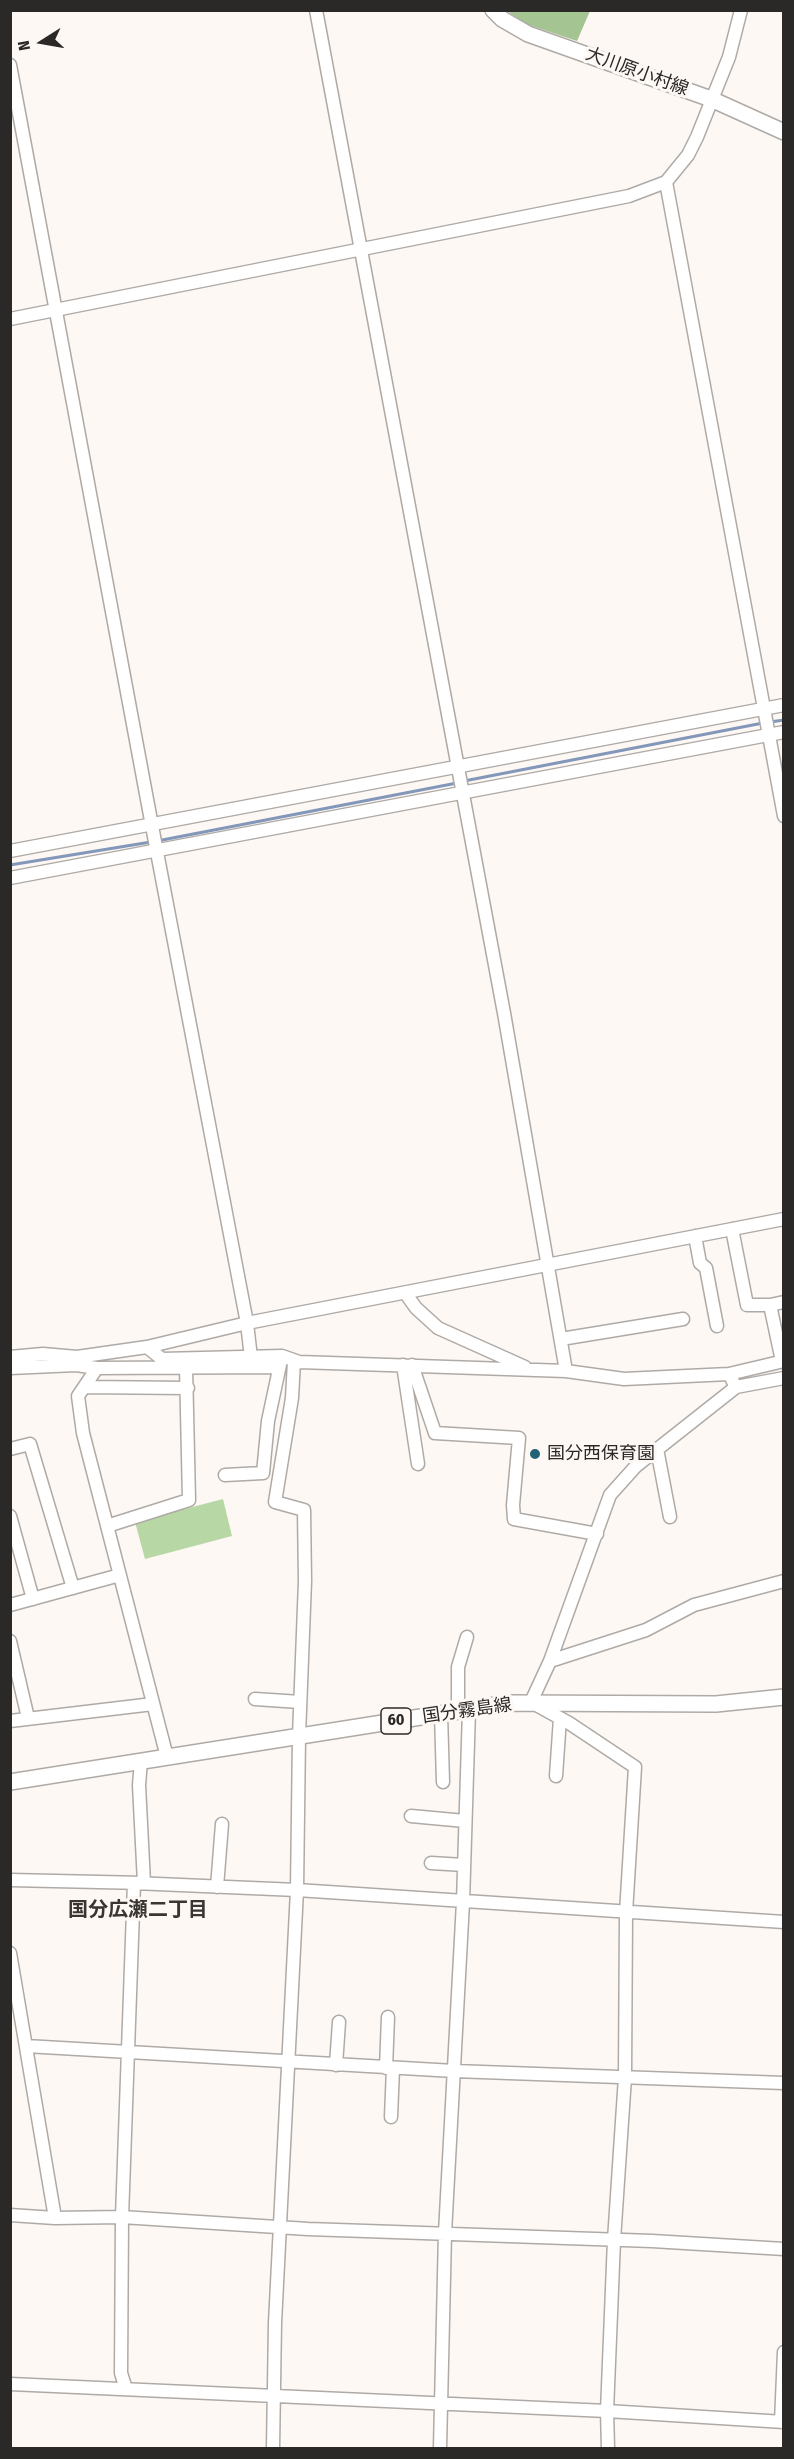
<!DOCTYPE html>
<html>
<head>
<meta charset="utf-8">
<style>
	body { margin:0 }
	#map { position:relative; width:794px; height:2459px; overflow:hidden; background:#fdf8f4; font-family:"Fira Sans Condensed",sans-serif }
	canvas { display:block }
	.frame { position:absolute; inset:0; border:12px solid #2b2928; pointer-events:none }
	.north { position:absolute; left:12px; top:12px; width:60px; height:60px; -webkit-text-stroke:4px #fdf8f4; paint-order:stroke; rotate:259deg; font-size:16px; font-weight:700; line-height:24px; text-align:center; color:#2b2928 }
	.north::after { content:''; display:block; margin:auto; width:21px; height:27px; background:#2b2928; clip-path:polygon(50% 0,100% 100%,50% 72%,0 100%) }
</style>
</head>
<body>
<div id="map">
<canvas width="794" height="2459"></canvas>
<div class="frame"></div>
<div class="north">N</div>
</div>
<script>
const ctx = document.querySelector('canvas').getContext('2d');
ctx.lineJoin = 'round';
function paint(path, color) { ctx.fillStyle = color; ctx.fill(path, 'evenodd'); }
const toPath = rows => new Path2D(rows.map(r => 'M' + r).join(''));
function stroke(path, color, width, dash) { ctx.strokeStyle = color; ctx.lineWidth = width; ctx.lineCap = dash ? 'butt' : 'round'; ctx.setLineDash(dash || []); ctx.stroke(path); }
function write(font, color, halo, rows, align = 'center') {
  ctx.font = font + ' "Fira Sans Condensed","Noto Sans JP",sans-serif'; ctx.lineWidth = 6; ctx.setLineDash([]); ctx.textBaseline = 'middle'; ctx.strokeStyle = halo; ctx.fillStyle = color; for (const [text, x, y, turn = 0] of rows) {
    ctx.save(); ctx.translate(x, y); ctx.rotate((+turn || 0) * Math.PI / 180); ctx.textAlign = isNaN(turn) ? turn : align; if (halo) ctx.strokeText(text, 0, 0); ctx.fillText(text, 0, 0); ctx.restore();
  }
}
paint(toPath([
	[223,1499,232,1536,145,1559,135,1522]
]), '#b7d7a5');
paint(toPath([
	[507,11,590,11,577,41,526,24]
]), '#a4c492');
stroke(toPath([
	[770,722,784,720],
	[464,781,763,723],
	[157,841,457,783],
	[10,865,151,842]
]), '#8297b9', 3);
const minor = toPath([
	[316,10,504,1013,566,1371],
	[10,65,152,826,247,1323,251,1358],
	[666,182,784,816],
	[10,319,629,196,666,182,688,155,697,137,729,57,741,10],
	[10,851,784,705],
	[10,878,784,732],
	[732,1229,747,1305,770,1305],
	[695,1236,700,1263,706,1268,717,1326],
	[406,1294,416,1308,438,1328,525,1367],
	[561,1339,683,1319],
	[147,1347,162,1359,282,1356,299,1362,566,1371,624,1379,729,1374,736,1387],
	[10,1357,43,1354,77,1357,147,1347,247,1323,784,1219],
	[782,1361,770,1305,784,1302],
	[403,1365,418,1464],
	[412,1365,435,1433,519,1438,513,1505,514,1519,597,1534],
	[10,1368,76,1365,97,1368,78,1396,83,1433,167,1757],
	[97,1368,278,1367],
	[729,1374,784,1361],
	[84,1387,188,1388],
	[10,1449,30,1444,73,1588],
	[657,1449,670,1517],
	[225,1475,263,1473,268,1421,281,1360],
	[10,1516,33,1599],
	[107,1526,189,1500,186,1367],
	[10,1605,120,1575],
	[10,1641,28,1718],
	[550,1661,646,1630,694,1605,784,1581],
	[255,1699,300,1702],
	[458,1711,458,1667,467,1637],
	[441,1714,443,1782],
	[10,1721,153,1704],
	[556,1776,560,1718],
	[411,1816,465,1821],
	[431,1863,464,1865],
	[10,1880,144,1883,139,1785,141,1761],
	[134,1883,297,1890,784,1922],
	[217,1887,222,1824],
	[10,1953,55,2218],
	[26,2046,454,2071,784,2083],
	[336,2065,339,2022],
	[386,2068,388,2017],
	[391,2117,393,2068],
	[10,2215,55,2218,122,2217,308,2229,652,2241,784,2249],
	[10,2384,607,2411,784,2422],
	[126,2389,121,2373,122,2217,134,1883],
	[781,2422,784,2352],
	[273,2448,275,2323,297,1890,299,1736,305,1581,304,1510,275,1502,292,1398,294,1361],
	[440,2448,445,2233,463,1902,469,1710],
	[608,2448,607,2411,614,2240,625,2077,626,1913,635,1767,569,1723,531,1702,550,1661,610,1495,636,1466,736,1387,784,1378]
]);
const major = toPath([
	[493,10,502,19,528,34,711,99,784,132],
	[10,1782,509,1703,716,1704,784,1697]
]);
stroke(minor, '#afaaa6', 15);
stroke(major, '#afaaa6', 18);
stroke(minor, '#fff', 12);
stroke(major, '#fff', 15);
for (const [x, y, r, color] of [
	[535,1454,6,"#216276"]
]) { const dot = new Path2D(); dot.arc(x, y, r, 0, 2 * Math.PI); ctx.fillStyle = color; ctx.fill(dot); stroke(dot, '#fdf8f4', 2); }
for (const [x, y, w] of [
	[396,1721,30]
]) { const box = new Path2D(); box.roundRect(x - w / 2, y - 13, w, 26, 4.5); ctx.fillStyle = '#fdf8f4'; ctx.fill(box); stroke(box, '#2b2928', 1.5); }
write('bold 16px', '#2b2928', null, [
	["60",396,1721]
]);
write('18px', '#2b2928', '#fdf8f4', [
	["大川原小村線",637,72,20],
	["国分霧島線",467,1711,-8]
]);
write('18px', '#2b2928', '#fdf8f4', [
	["国分西保育園",547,1454]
], 'left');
write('bold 20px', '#393532', '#fdf8f4', [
	["国分広瀬二丁目",138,1910]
]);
</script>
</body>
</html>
